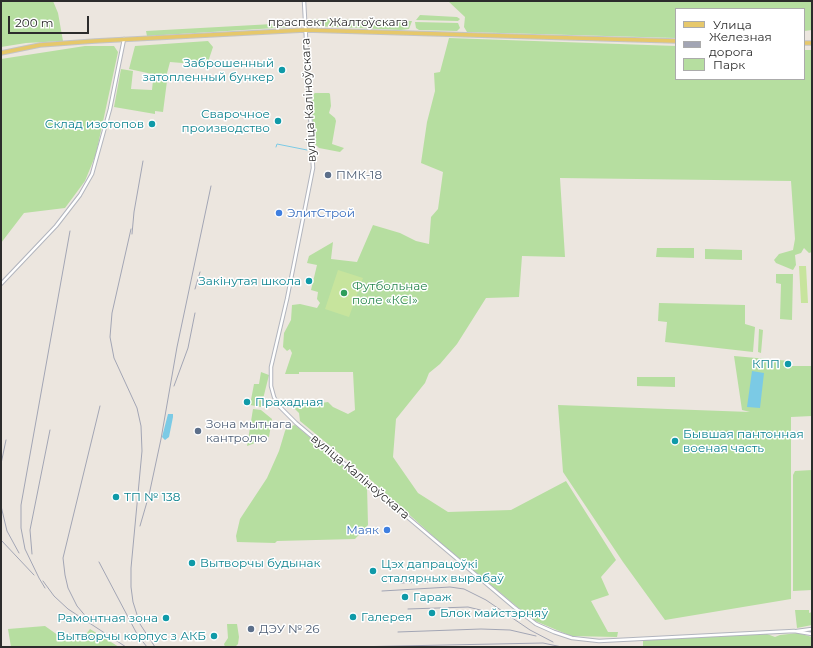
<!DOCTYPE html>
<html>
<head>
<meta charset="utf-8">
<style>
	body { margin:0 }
	#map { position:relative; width:813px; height:648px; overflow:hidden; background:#ece6df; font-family:Montserrat,sans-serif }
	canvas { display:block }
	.frame { position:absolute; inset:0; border:2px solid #2c2c2c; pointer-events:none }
	.legend { position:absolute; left:675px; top:8px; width:130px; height:72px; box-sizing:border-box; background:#fff; border:1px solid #ababab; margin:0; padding:5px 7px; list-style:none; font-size:12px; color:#2c2c2c }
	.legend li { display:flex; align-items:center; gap:8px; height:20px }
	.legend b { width:20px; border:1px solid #ababab }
	.scale { position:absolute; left:8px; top:16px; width:81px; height:18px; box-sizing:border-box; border:2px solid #2c2c2c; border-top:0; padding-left:5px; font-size:12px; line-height:14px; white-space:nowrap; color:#2c2c2c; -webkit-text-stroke:3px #fff; paint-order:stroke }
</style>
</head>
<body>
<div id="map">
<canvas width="813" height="648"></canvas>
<div class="frame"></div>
<ul class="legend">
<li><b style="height:5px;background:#e6c86b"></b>Улица</li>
<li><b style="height:5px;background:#a2a5b4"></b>Железная дорога</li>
<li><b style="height:11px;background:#b6dea0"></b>Парк</li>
</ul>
<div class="scale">200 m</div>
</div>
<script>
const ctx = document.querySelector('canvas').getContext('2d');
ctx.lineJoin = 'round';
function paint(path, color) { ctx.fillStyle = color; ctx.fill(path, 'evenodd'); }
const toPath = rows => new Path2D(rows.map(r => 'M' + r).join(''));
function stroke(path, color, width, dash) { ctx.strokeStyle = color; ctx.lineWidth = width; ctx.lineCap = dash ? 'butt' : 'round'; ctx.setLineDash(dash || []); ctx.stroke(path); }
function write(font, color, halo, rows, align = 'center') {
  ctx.font = font + ' Montserrat,sans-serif'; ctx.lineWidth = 3; ctx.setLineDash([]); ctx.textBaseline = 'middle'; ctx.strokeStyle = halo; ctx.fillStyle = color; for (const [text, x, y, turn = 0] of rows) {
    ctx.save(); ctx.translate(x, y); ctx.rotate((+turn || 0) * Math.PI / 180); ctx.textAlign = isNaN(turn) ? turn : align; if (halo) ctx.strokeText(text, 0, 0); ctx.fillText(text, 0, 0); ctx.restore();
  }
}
paint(toPath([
	[1,1,53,1,58,13,63,41,26,43,1,47],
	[448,1,812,1,812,30,804,31,804,9,676,9,676,38,467,32,464,27,465,17],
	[420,15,457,17,460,19,458,21,416,20],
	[310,19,311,19,412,21,409,29,401,30,315,26,310,24],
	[415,22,458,23,460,28,457,31,419,30,416,28],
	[291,23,291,27,147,36,146,31],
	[449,38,676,46,676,79,804,79,804,50,812,50,812,252,809,253,804,248,801,253,795,255,796,265,793,270,776,263,774,260,779,254,793,250,795,239,791,181,560,178,565,257,522,256,519,297,486,298,457,344,440,364,429,373,425,383,396,419,393,457,418,493,448,512,511,510,566,481,616,560,601,577,609,595,591,601,608,632,618,632,617,637,571,636,533,620,443,545,364,474,300,421,299,413,293,407,328,402,333,407,348,414,355,410,353,372,299,372,299,374,285,374,292,353,290,349,287,351,283,347,284,333,291,320,292,305,300,304,317,308,320,303,317,299,318,292,311,290,317,265,307,263,309,256,333,242,331,259,357,262,373,225,400,233,416,241,429,244,431,217,438,209,443,172,421,163,427,122,435,91,434,73,440,72],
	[208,41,213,47,207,65,170,62,166,77,129,69,135,46],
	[85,46,114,46,118,52,96,154,85,181,65,208,24,213,1,243,1,59],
	[121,69,133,71,131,89,152,90,153,80,167,81,163,112,155,111,155,114,114,107],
	[315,93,329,93,330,94,331,106,329,113,335,118,336,121,332,144,344,148,340,152,319,148,314,143,311,96],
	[657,248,694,248,694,258,656,257],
	[705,249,742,250,742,260,705,259],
	[776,274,793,274,792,320,780,319,781,284,776,283],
	[659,303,745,305,745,324,755,327,753,352,665,342,667,322,658,321],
	[759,329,763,330,761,353,758,352],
	[734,356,790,361,791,366,812,366,812,416,791,417,791,599,665,620,623,562,563,472,558,405,750,412,742,410],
	[261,372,269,375,261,407,250,405,254,384,259,384],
	[637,377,675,377,675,387,637,386],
	[253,409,261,410,272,419,269,437,256,435,255,443,247,446],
	[295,425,367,485,368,525,355,539,277,541,275,543,237,542,236,536,240,519,267,478,279,451,285,431,287,427],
	[812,470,812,590,793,591,793,475,795,471],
	[795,610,809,610,809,613,812,612,812,625,797,628],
	[227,624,237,624,239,637,238,644,235,647,225,647,224,644,228,638],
	[45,626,62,638,81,641,90,629,119,647,11,647,8,629],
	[798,633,812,637,812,647,643,647,643,640,767,634,775,637,780,635]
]), '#b6dea0');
paint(toPath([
	[799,266,806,266,808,303,801,303],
	[338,270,363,278,349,317,325,309]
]), '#c7e49d');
paint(toPath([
	[752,371,764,373,760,408,747,407],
	[168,414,173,414,173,417,169,437,165,440,162,437]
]), '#7bcae5');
stroke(toPath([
	[276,147,277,144,307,150]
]), '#7bcae5', 1);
const minor = toPath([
	[304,1,313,168,287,299,271,367,271,386,274,397,279,406,296,423,514,607,536,624,554,632,572,638,599,641,794,631,812,634],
	[1,284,56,226,80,195,92,174,110,109,124,39],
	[797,631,812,629]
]);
const major = toPath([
	[804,43,812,43],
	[1,53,40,45,95,41,305,30,676,41]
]);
stroke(minor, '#b2b5be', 4.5);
stroke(major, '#c4c4c4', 5.5);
stroke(minor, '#fff', 2.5);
stroke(major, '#e6c86b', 3.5);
stroke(toPath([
	[131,229,112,313,110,337,114,358,137,408,141,426,142,451,131,568,131,587,133,602,140,624,155,647],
	[132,234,134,212,143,161],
	[195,289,200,272],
	[174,386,188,348,195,313],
	[1,464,6,440],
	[1,506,7,531,19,553],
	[140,526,149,495,161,439,177,347,211,186],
	[1,540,34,575],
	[32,554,30,530,50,430],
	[99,562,137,634,147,647],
	[43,581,54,596,68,609,126,647],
	[400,583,432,582],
	[45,588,39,578,25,549,21,528,21,505,70,231],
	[382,591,450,587,464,589,486,600,530,630,553,642],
	[408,609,468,607,505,616],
	[88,619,77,606,68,588,65,575,63,558,100,406],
	[398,632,481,629,510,630,536,636],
	[350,647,543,643,562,647]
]), '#a2a5b4', 1);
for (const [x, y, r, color] of [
	[282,70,4,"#0f9aa8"],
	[278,121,4,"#0f9aa8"],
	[152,124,4,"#0f9aa8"],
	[328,175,4,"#5c6f8a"],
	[279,213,4,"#3f7fe0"],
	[309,281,4,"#0f9aa8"],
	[344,293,4,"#2e9e5b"],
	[788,364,4,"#0f9aa8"],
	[247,402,4,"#0f9aa8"],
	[198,431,4,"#5c6f8a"],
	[675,441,4,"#0f9aa8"],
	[116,497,4,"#0f9aa8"],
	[387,530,4,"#3f7fe0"],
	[192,563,4,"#0f9aa8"],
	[373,571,4,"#0f9aa8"],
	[405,597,4,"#0f9aa8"],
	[432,613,4,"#0f9aa8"],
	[353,617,4,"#0f9aa8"],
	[166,618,4,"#0f9aa8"],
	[251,629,4,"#5c6f8a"],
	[214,636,4,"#0f9aa8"]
]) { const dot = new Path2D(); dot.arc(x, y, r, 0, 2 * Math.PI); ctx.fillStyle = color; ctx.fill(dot); stroke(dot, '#fff', 1.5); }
write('12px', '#2c2c2c', '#fff', [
	["праспект Жалтоўскага",338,22],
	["вуліца Каліноўскага",309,100,-93],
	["вуліца Каліноўскага",360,477,40]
]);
write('12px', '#0d838f', '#fff', [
	["Заброшенный",274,63,"right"],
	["затопленный бункер",274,77,"right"],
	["Сварочное",270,114,"right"],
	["производство",270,128,"right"],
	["Склад изотопов",144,124,"right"],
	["Закінутая школа",301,281,"right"],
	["КПП",780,364,"right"],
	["Прахадная",255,402],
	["Бывшая пантонная",683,434],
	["военая часть",683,448],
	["ТП № 138",124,497],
	["Вытворчы будынак",200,563],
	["Цэх дапрацоўкі",381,564],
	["сталярных вырабаў",381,578],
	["Гараж",413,597],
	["Блок майстэрняў",440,613],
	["Галерея",361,617],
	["Рамонтная зона",158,618,"right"],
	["Вытворчы корпус з АКБ",206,636,"right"]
], 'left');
write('12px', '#4e5e75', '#fff', [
	["ПМК-18",336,175],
	["Зона мытнага",206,424],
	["кантролю",206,438],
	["ДЭУ № 26",259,629]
], 'left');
write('12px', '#366cbe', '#fff', [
	["ЭлитСтрой",287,213],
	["Маяк",379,530,"right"]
], 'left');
write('12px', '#27864d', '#fff', [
	["Футбольнае",352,286],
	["поле «КСІ»",352,300]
], 'left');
</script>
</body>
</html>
